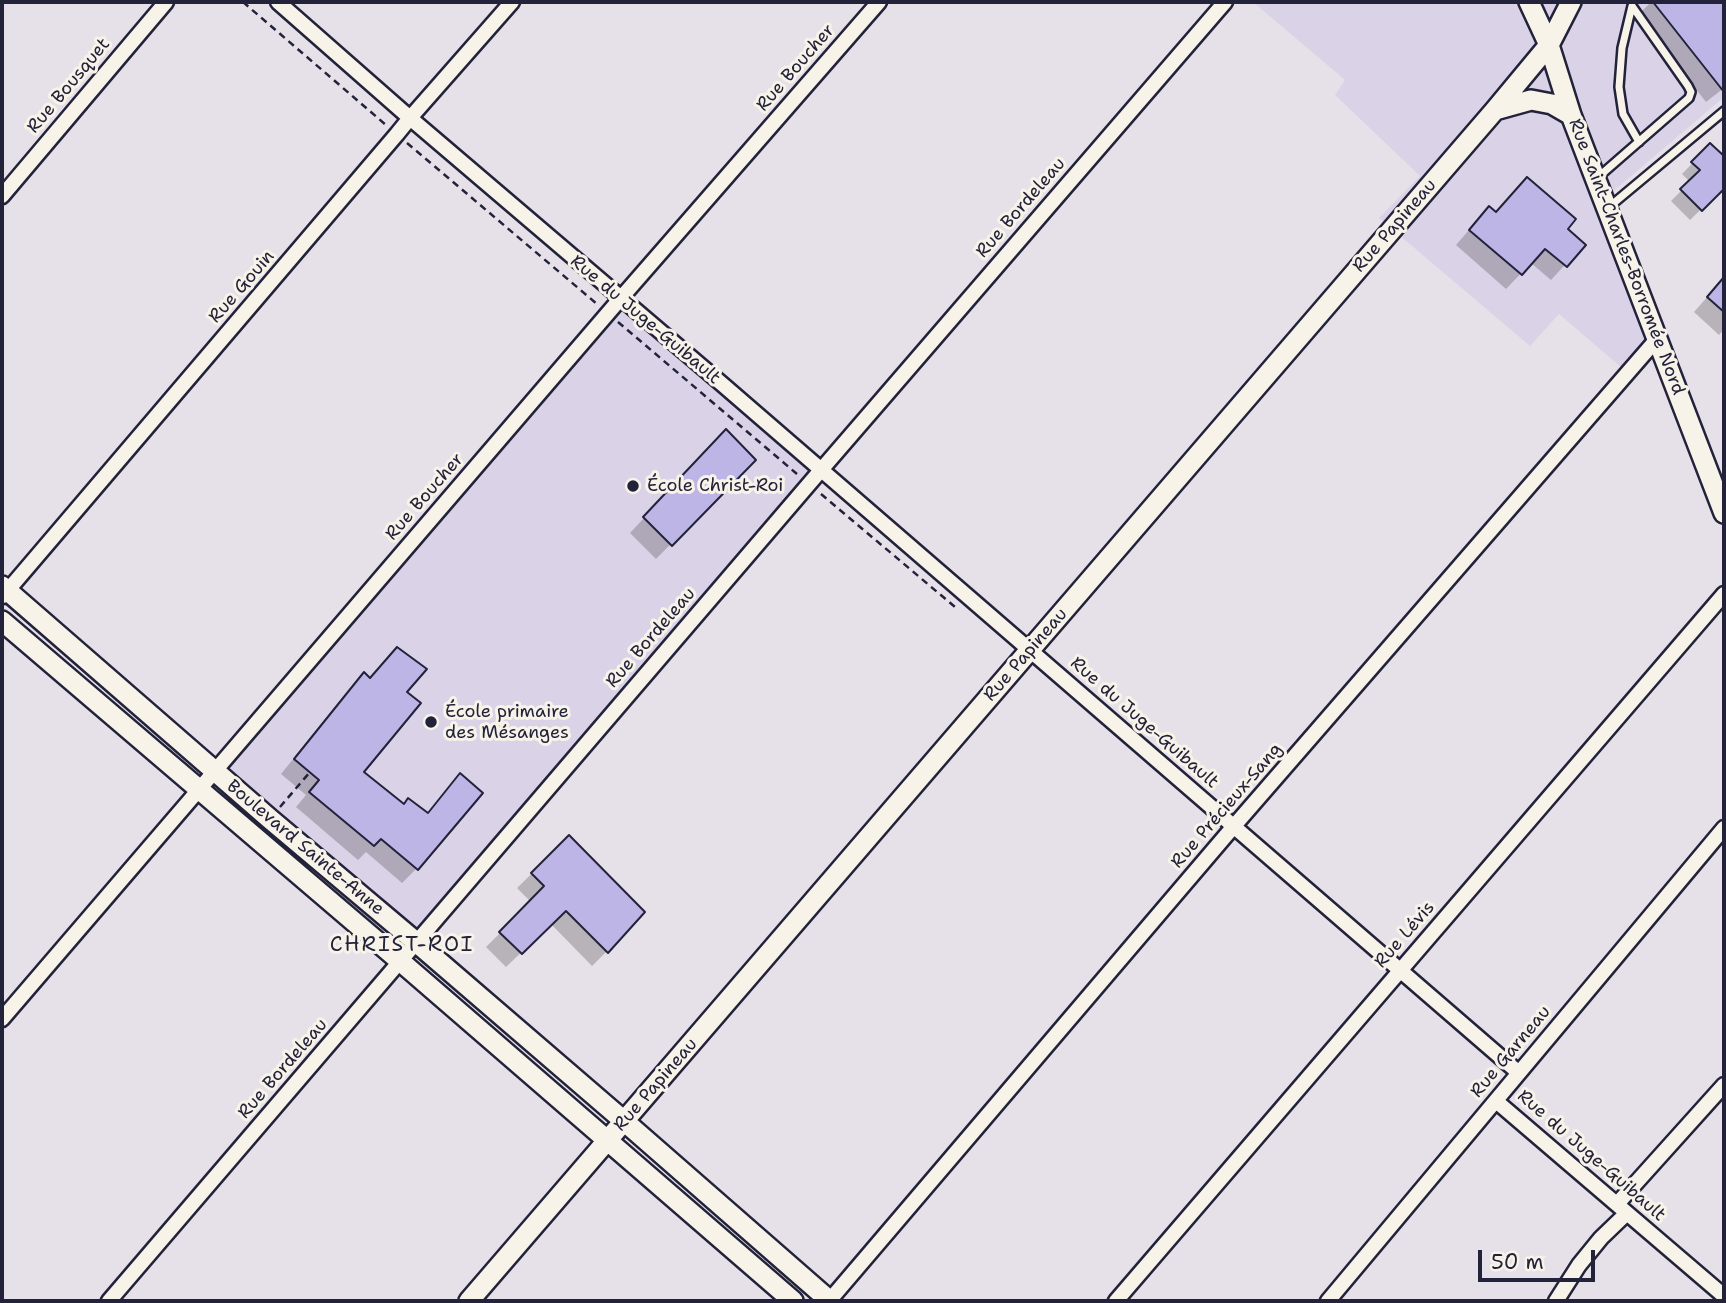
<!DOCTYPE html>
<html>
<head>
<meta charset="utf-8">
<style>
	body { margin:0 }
	#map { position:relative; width:1726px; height:1303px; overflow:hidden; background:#e6e0e8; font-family:"Shantell Sans",sans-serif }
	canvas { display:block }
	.frame { position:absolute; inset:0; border:4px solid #22223b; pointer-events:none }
	.scale { position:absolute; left:1478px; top:1250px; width:117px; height:32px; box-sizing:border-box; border:4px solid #22223b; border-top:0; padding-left:9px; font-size:21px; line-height:24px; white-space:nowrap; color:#22223b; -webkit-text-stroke:5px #f7f3e8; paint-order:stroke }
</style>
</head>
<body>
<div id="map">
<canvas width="1726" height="1303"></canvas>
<div class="frame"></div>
<div class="scale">50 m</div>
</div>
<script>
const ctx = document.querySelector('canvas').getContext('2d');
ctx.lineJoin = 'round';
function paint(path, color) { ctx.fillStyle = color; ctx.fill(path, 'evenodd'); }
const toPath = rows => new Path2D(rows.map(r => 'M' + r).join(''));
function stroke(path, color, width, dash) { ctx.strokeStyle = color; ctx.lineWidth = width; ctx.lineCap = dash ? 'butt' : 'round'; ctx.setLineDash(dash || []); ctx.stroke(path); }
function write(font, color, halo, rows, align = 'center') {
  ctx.font = font + ' "Shantell Sans",sans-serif'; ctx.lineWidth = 6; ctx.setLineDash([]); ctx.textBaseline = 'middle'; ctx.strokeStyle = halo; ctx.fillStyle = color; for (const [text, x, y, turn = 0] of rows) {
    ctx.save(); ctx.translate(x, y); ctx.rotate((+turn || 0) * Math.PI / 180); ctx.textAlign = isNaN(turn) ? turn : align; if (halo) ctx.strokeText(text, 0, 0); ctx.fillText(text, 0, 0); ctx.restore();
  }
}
paint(toPath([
	[1253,2,1724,2,1724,97,1610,194,1648,335,1622,368,1559,314,1530,346,1379,218,1420,176,1335,95,1345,80],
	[621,298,821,470,416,942,215,771]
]), '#dad3e8');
paint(toPath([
	[1651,2,1724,2,1724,88,1706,102,1638,15],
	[1710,145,1724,158,1724,187,1690,220,1671,201,1690,182,1682,174],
	[1527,179,1566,229,1583,245,1551,280,1531,263,1506,289,1456,245,1475,223,1495,214],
	[1724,278,1724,329,1719,335,1694,312],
	[712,445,754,460,656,559,630,533],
	[397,649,404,693,361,773,403,805,427,814,446,790,460,775,417,868,402,883,366,852,358,860,296,807,306,795,281,774,350,689,364,674,369,679],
	[569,837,607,951,592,966,551,924,506,967,486,947,531,902,517,888]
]), '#0003');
const building = toPath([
	[1653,2,1724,2,1724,92,1653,2],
	[1710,143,1724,156,1724,189,1702,211,1680,189,1700,170,1691,162,1710,143],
	[1527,177,1576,219,1568,229,1586,245,1567,267,1545,249,1522,275,1469,230,1489,206,1496,212,1527,177],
	[1724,277,1724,312,1707,297,1724,277],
	[726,429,756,460,672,546,643,517,726,429],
	[397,647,427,669,407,692,421,703,364,772,404,804,408,798,428,813,460,773,483,793,418,870,381,839,374,846,309,792,319,780,294,759,364,672,370,678,397,647],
	[569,835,645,912,608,953,566,911,522,954,499,932,544,886,531,873,569,835]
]);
paint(building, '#beb5e7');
stroke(building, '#22223b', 2);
const lane = toPath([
	[1596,179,1689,98,1691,92,1688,86,1632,6,1622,48,1619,87,1623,114,1639,142],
	[1609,207,1724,111]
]);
const street = toPath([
	[278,2,410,118,722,384,1519,1073],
	[2,196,166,2],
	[3,596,397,134,410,118,512,2],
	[2,1019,621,298,879,2],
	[1496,1101,1724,1296],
	[1617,1204,1724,1085],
	[109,1301,821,470,1225,2],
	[829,1301,1234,826,1657,339],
	[1116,1301,1724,594],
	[1328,1301,1724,828],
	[1556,1301,1579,1265,1601,1238,1627,1213]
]);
const secondary = toPath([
	[1529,2,1549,45,1571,115,1724,513],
	[1495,110,1531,100,1552,104,1571,115],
	[2,586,270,819,416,942,624,1121,830,1301],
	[2,621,400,961,793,1301],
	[469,1301,1495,110,1549,45,1571,2]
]);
stroke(lane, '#22223b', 12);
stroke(street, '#22223b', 19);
stroke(secondary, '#22223b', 24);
stroke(toPath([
	[243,2,386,125],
	[407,143,597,304],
	[618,322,797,474],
	[821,494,955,607],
	[280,807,310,772]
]), '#22223b', 2.5, [7, 5]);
stroke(lane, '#f7f3e8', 7);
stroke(street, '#f7f3e8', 14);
stroke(secondary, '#f7f3e8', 19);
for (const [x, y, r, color] of [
	[633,486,7,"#22223b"],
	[431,722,7,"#22223b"]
]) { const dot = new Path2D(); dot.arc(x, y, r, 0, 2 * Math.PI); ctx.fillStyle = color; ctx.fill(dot); stroke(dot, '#f7f3e8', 2.5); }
write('18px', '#22223b', '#f7f3e8', [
	["Rue Boucher",796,68,-49],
	["Rue Bousquet",69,86,-50],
	["Rue Bordeleau",1021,208,-49],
	["Rue Papineau",1395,226,-49],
	["Rue Saint-Charles-Borromée Nord",1626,257,69],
	["Rue Gouin",242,287,-49],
	["Rue du Juge-Guibault",645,320,40],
	["Rue Boucher",425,497,-49],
	["Rue Bordeleau",651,638,-49],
	["Rue Papineau",1026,655,-49],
	["Rue du Juge-Guibault",1144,723,41],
	["Rue Précieux-Sang",1227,806,-49],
	["Boulevard Sainte-Anne",305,848,40],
	["Rue Lévis",1405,935,-49],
	["Rue Garneau",1511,1052,-50],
	["Rue Bordeleau",283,1069,-49],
	["Rue Papineau",656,1085,-49],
	["Rue du Juge-Guibault",1591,1156,41]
]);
write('18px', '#22223b', '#f7f3e8', [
	["École Christ-Roi",647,486],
	["École primaire",445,712],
	["des Mésanges",445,733]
], 'left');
ctx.letterSpacing = '2px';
write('21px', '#22223b', '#f7f3e8', [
	["CHRIST-ROI",402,946]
]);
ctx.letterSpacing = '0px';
</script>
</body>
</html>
